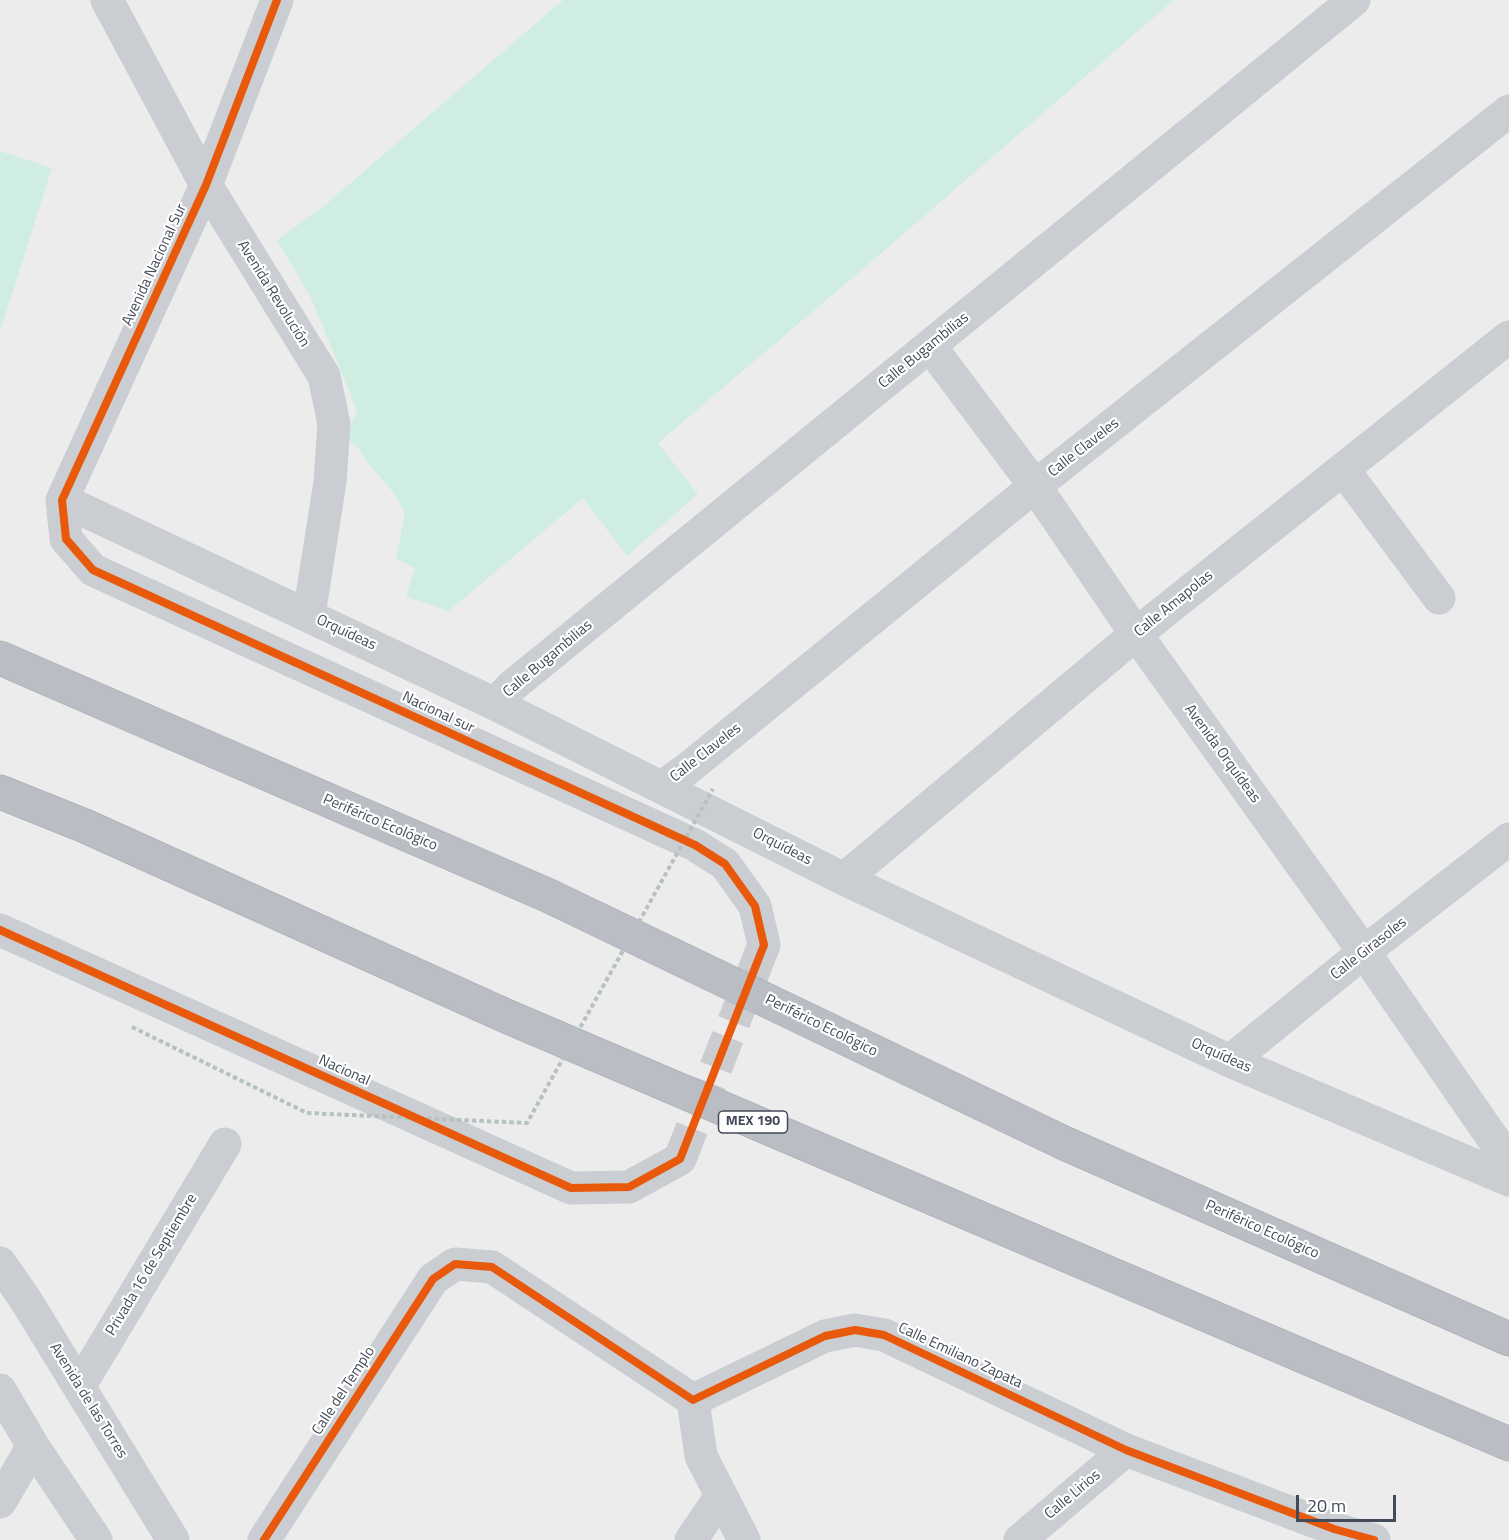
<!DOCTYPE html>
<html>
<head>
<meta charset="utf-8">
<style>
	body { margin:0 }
	#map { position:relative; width:1509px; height:1540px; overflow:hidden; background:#edecec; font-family:"Titillium Web",sans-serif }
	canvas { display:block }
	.scale { position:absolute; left:1296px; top:1495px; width:100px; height:27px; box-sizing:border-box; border:3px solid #434a59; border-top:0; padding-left:8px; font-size:18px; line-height:21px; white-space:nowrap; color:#434a59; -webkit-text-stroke:4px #fff; paint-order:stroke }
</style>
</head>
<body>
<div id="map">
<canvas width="1509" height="1540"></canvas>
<div class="scale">20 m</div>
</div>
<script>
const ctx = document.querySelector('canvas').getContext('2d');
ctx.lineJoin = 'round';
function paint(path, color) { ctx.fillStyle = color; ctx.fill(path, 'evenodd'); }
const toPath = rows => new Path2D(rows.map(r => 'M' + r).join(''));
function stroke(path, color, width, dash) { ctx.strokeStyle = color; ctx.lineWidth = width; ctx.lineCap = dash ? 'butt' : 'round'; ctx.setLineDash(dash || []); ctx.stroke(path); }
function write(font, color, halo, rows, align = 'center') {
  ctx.font = font + ' "Titillium Web",sans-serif'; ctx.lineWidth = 4.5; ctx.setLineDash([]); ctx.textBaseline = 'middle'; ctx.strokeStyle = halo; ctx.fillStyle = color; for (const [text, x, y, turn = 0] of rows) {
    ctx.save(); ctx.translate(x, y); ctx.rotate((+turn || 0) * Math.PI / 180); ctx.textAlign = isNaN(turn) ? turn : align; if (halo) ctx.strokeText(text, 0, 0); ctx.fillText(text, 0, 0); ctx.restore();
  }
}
paint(toPath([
	[563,0,1174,0,871,262,658,443,698,494,627,556,583,498,449,611,406,597,415,568,396,559,405,513,393,492,370,466,359,449,346,438,357,411,312,300,277,240,325,205],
	[0,151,52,168,0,332]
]), '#cfeee1');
stroke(toPath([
	[680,1159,764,945]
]), '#cbcccf', 33, [33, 16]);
const highway = toPath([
	[0,658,547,895,1064,1143,1509,1339],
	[0,792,85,826,506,1016,1509,1444]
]);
stroke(highway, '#b0b3bc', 35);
stroke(toPath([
	[107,0,206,185,324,376,334,424,330,482,309,615],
	[277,0,206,185,62,500,66,539,93,570,695,845,725,864,755,906,764,945],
	[930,346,1035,486,1136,634,1364,952,1494,1140,1509,1165],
	[1343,469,1439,598],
	[62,500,495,704,844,879,1230,1061,1509,1180],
	[495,704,511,687,1354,0],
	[662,787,686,770,1035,486,1509,111],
	[844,879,1136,634,1509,337],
	[0,930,571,1188,629,1187,680,1159],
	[1230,1061,1364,952,1509,839],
	[0,1263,25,1299,173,1540],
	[79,1387,225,1144],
	[0,1390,33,1446,96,1540],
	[693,1400,701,1456,744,1540],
	[0,1502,33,1446],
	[264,1540,433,1279,455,1264,492,1267,693,1400,825,1336,855,1330,884,1335,1126,1450,1334,1529,1374,1540],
	[691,1540,721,1496],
	[1020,1540,1126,1450]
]), '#cacdd1', 33);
stroke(highway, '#bbbdc5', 33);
stroke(toPath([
	[132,1027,307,1113,527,1123,713,789]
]), '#b6c2c1', 4, [4.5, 3]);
stroke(toPath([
	[0,930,571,1188,629,1187,680,1159,764,945,755,906,725,864,695,845,93,570,66,539,62,500,206,185,277,0],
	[264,1540,433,1279,455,1264,492,1267,693,1400,825,1336,855,1330,884,1335,1126,1450,1334,1529,1374,1540]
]), '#e8590c', 8);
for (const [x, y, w] of [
	[753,1122,69]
]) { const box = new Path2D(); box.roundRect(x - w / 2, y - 11, w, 22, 4.5); ctx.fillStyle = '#fff'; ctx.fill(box); stroke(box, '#434a59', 1.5); }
write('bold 14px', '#434a59', null, [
	["MEX 190",753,1122]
]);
write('15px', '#434a59', '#fff', [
	["Avenida Nacional Sur",155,265,-65],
	["Avenida Revolución",273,294,58],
	["Calle Bugambilias",924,351,-39],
	["Calle Claveles",1084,448,-38],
	["Calle Amapolas",1174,604,-39],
	["Orquídeas",346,633,25],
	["Calle Bugambilias",548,659,-40],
	["Nacional sur",438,713,25],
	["Calle Claveles",706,753,-38],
	["Avenida Orquídeas",1222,754,54],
	["Periférico Ecológico",380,823,23],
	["Orquídeas",782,847,27],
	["Calle Girasoles",1369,949,-38],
	["Periférico Ecológico",821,1026,26],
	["Orquídeas",1221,1056,24],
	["Nacional",344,1071,24],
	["Periférico Ecológico",1262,1230,24],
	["Privada 16 de Septiembre",152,1265,-59],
	["Calle Emiliano Zapata",960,1356,25],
	["Calle del Templo",344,1391,-57],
	["Avenida de las Torres",88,1401,58],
	["Calle Lirios",1073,1495,-40]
]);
</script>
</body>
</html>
